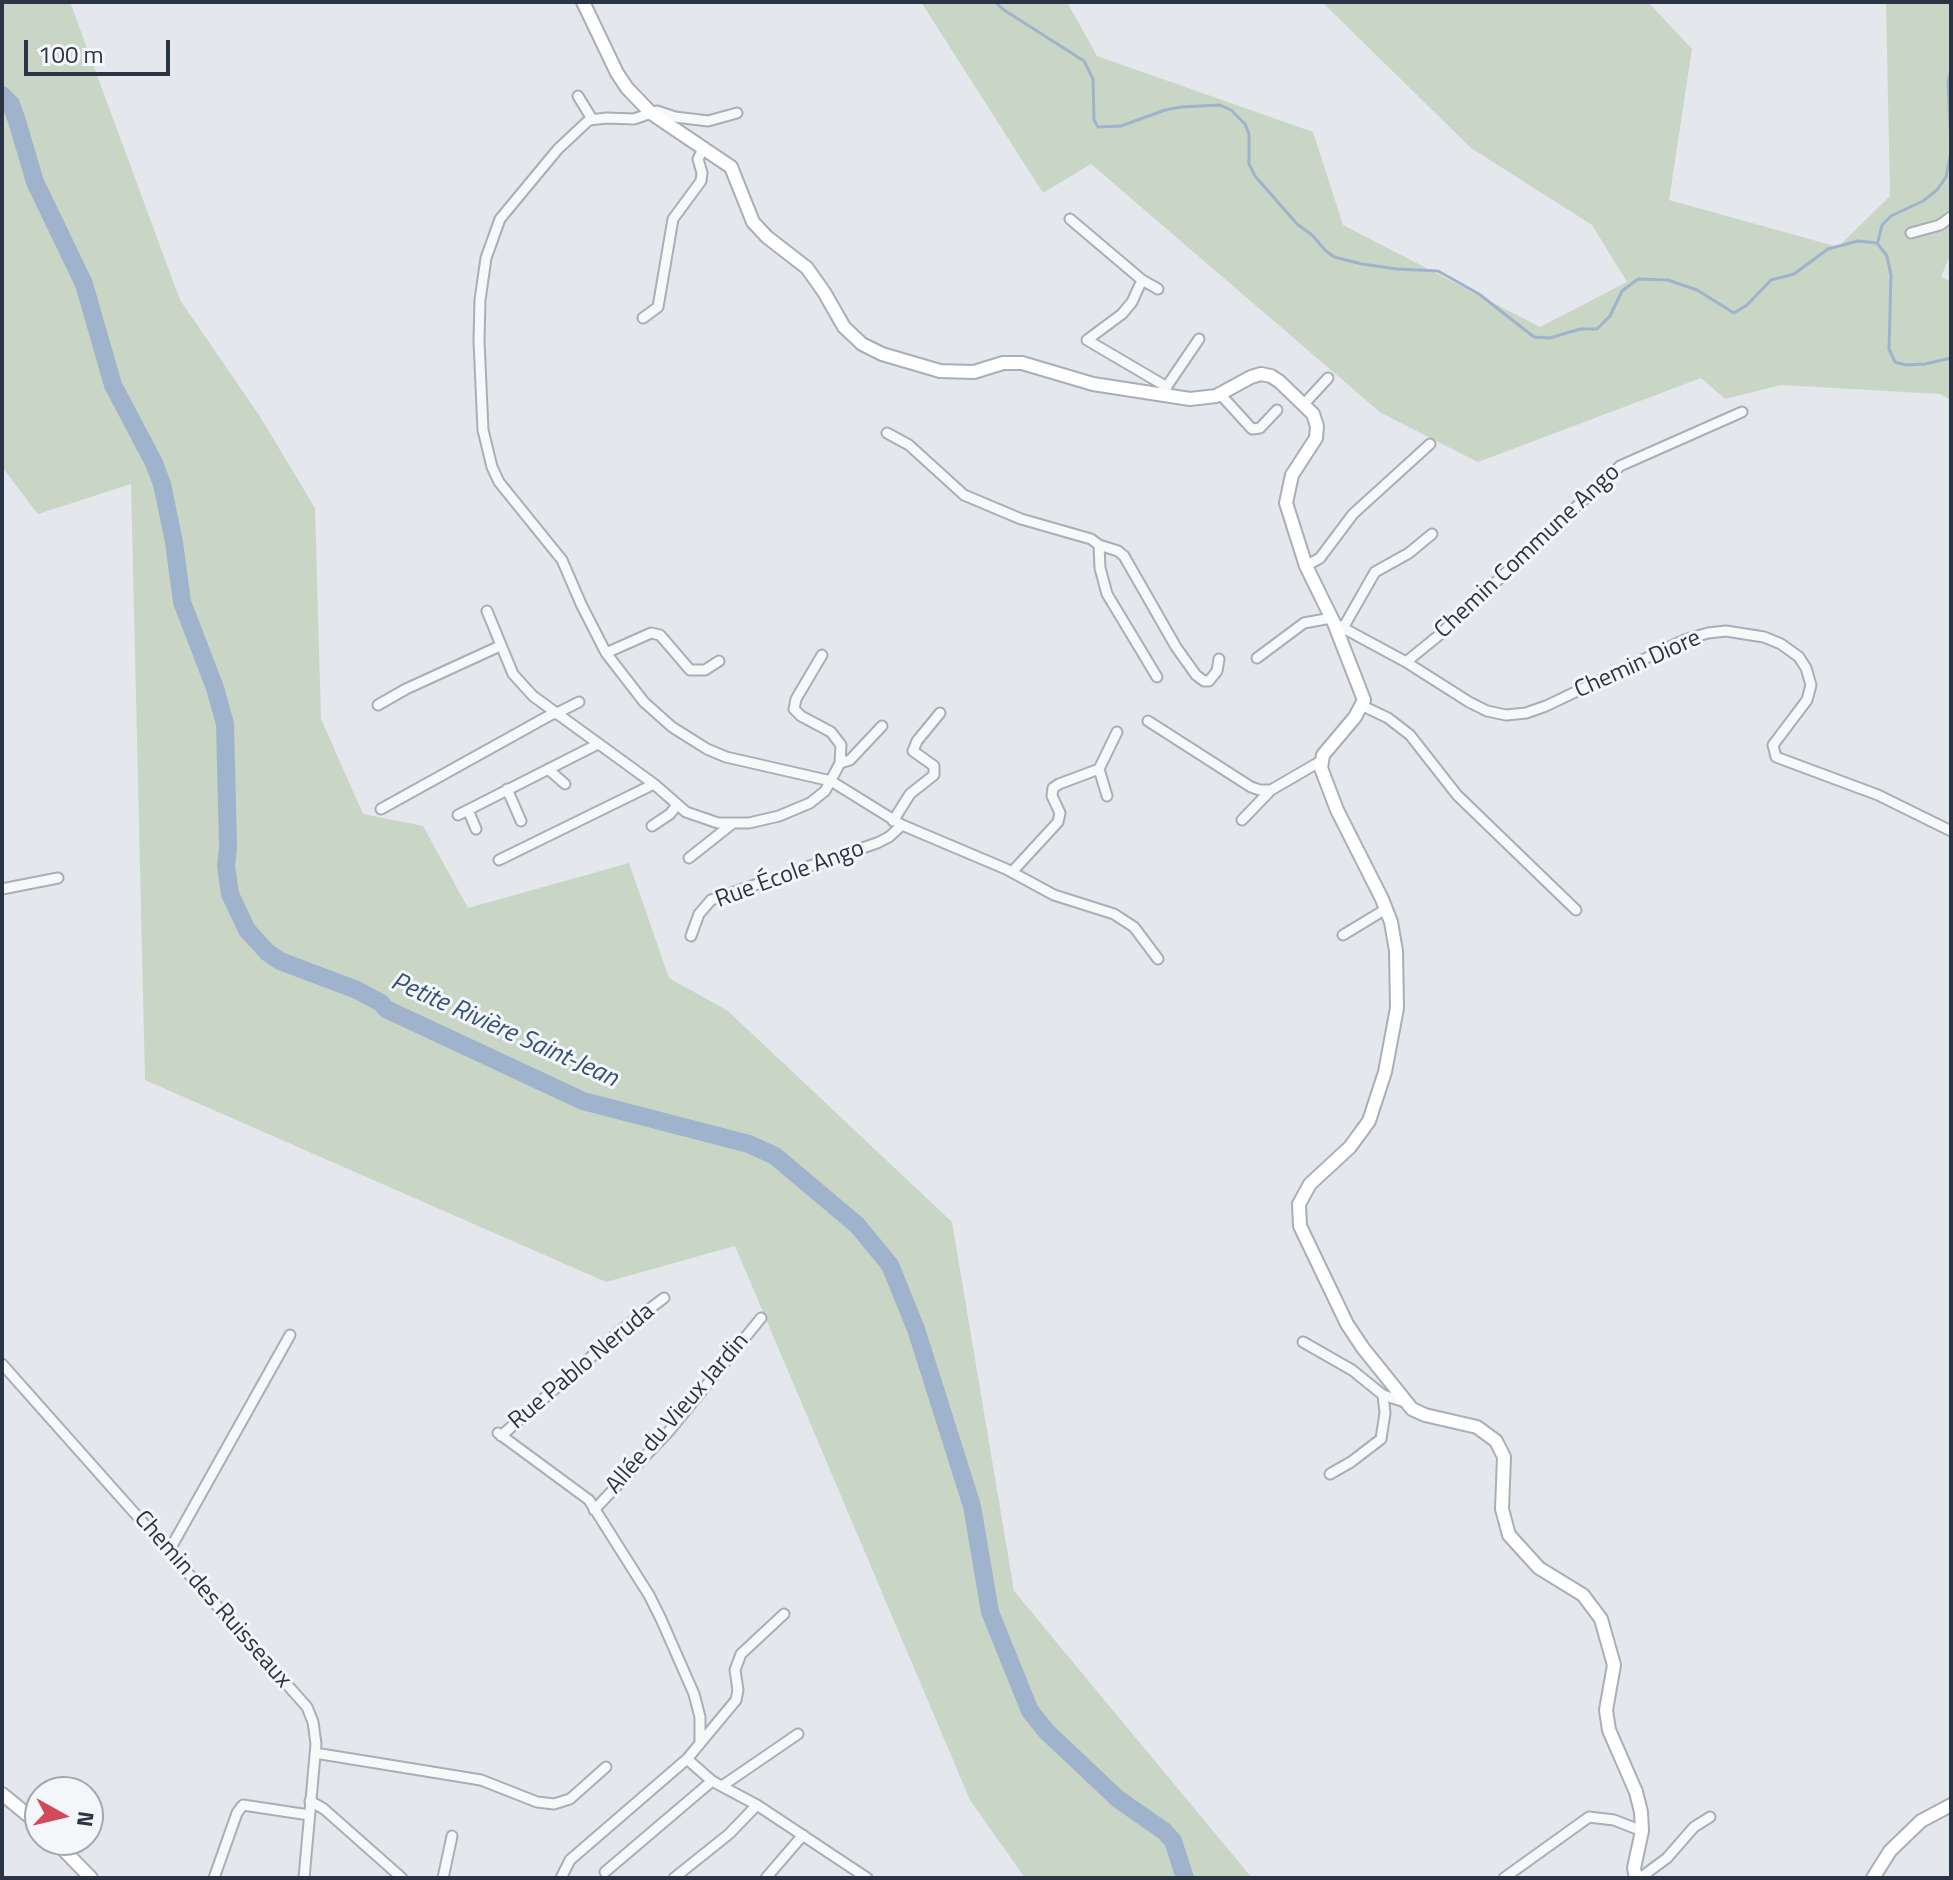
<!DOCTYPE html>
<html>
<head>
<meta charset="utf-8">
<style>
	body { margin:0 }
	#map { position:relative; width:1953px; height:1880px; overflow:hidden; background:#e4e7ec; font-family:"Titillium Web",sans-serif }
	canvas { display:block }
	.frame { position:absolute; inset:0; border:4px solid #2b3445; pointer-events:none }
	.north { position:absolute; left:24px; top:1776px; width:80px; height:80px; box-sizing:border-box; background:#f4f6f9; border:2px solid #a4a8b1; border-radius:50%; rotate:98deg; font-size:22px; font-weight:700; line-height:32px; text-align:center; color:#2b3445 }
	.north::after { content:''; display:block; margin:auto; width:28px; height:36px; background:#d1495b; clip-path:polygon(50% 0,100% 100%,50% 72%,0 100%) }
	.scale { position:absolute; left:24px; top:40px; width:146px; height:36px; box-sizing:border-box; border:4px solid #2b3445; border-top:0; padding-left:10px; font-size:24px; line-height:28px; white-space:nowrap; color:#2b3445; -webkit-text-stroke:6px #f4f6f9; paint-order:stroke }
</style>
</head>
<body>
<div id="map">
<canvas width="1953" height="1880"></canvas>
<div class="frame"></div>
<div class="north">N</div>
<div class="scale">100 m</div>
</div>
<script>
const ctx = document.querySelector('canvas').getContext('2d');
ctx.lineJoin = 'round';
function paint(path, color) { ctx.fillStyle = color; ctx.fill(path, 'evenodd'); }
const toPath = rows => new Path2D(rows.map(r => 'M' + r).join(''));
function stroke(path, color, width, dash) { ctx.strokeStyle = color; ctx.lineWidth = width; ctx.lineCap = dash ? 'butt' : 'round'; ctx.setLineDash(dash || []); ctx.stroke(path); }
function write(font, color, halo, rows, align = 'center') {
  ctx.font = font + ' "Titillium Web",sans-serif'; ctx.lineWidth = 6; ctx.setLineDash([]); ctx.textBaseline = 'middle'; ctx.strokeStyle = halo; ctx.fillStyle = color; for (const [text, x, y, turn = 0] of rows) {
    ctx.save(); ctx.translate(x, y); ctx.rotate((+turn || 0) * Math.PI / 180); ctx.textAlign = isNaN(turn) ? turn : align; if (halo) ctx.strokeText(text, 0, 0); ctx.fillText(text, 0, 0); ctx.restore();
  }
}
paint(toPath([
	[2,2,70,2,180,300,259,415,315,508,321,719,363,814,423,826,468,908,629,863,669,978,728,1011,952,1222,1014,1591,1252,1878,1025,1878,970,1800,735,1246,606,1282,145,1080,131,484,38,514,2,467],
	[921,2,1067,2,1097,56,1313,132,1343,225,1540,327,1627,282,1592,225,1471,148,1322,2,1648,2,1692,49,1669,200,1838,247,1890,196,1886,2,1951,2,1951,253,1941,277,1951,282,1951,400,1940,394,1781,385,1725,399,1701,378,1478,462,1381,413,1091,164,1043,193]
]), '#c9d6c5');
stroke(toPath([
	[995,2,1004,10,1084,61,1093,79,1094,120,1098,127,1121,126,1165,110,1181,107,1220,105,1231,110,1245,124,1249,134,1249,164,1255,176,1297,224,1312,235,1325,250,1334,257,1362,264,1397,269,1438,271,1479,294,1534,337,1550,338,1580,329,1597,329,1610,316,1622,291,1638,279,1668,280,1697,290,1734,313,1747,305,1771,280,1794,274,1828,249,1858,241,1877,243,1887,256,1891,275,1889,349,1895,362,1906,365,1925,364,1951,358],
	[1951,69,1948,83,1951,142],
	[1878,241,1882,225,1891,216,1923,201,1937,190,1946,177,1951,152]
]), '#9fb4cc', 3);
stroke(toPath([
	[2,95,11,104,17,121,35,182,84,284,113,385,154,463,162,484,174,542,182,602,215,688,225,724,228,848,226,866,230,894,247,930,267,952,280,961,357,990,381,1003,386,1009,583,1101,749,1144,775,1156,857,1225,890,1265,916,1329,972,1506,990,1612,1030,1711,1047,1732,1118,1799,1164,1831,1173,1841,1185,1878]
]), '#9fb4cc', 18);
const street = toPath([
	[578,96,592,119],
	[737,113,708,121,675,117,657,111,634,119,607,118,589,120,558,149,500,219,486,258,480,300,479,341,483,430,492,467,499,482,562,560,581,604,606,653,644,702,672,727,707,749,726,757,831,781,902,825,1006,869,1054,895,1114,914,1134,927,1158,959],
	[1070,219,1142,280,1132,302,1122,314,1087,340,1167,387],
	[1911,233,1940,225,1951,217],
	[1142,280,1158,289],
	[643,318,658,307,673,219,701,181,702,173,698,159,703,149],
	[1165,389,1199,339],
	[1220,394,1252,429,1260,428,1277,410],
	[1304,404,1328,378],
	[887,433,909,445,964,495,1021,519,1091,539,1099,545,1118,551,1124,556,1176,647,1196,675,1204,681,1209,681,1217,671,1219,659],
	[1099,545,1100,568,1107,594,1157,677],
	[1306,566,1320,558,1353,514,1430,444],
	[487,611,513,674,533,696,654,784,686,812,718,823,749,823,779,816,810,803,825,791,840,763,841,745,831,732,801,716,794,709,796,699,822,655],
	[1334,623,1406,662,1469,702,1487,711,1506,715,1526,713,1546,706,1684,640,1708,633,1726,631,1764,637,1781,644,1799,657,1806,668,1811,685,1807,700,1773,745,1776,757,1878,795,1951,831],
	[1343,628,1375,572,1409,553,1432,534],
	[606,653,651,633,660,635,690,670,705,670,719,661],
	[1257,658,1304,623,1331,618],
	[1406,662,1438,636,1620,466,1742,412],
	[378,705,406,689,500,646],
	[1363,706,1388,718,1410,735,1457,795,1576,910],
	[555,714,579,702],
	[1148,721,1251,787,1260,790,1271,790,1321,761],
	[840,763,850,760,882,726],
	[548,769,565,784],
	[1099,769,1107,796],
	[507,789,521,821],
	[381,809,554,713],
	[468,810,476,829],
	[458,815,598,744],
	[1242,820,1270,791],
	[893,821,910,794,934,775,934,766,913,751,917,741,940,713],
	[652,826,670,814,677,805],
	[689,858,732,824],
	[499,860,654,784],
	[1012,872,1058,822,1060,813,1052,796,1053,788,1059,784,1099,769,1117,732],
	[2,889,58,878],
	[1343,935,1386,909],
	[691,936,699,914,711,900,877,843,889,837,902,825],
	[1303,1342,1352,1370,1383,1395,1408,1403],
	[2,1364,307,1707,313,1722,316,1744,304,1878],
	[498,1433,589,1500,649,1595,661,1619,694,1694,700,1717,700,1742],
	[501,1436,624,1328,664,1298],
	[1330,1474,1351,1462,1381,1439,1385,1413,1383,1395],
	[594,1510,670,1430,761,1318],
	[169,1551,290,1335],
	[315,1753,481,1780,537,1802,554,1804,570,1799,606,1767],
	[687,1759,736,1700,738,1690,735,1670,741,1654,784,1614],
	[722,1786,798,1734],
	[310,1801,324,1809,402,1878],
	[605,1872,712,1781],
	[214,1878,237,1813,243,1805,309,1815],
	[443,1878,452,1836],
	[561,1878,570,1860,687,1759,712,1781,757,1805,867,1878],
	[674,1878,729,1834,757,1805],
	[766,1878,803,1835],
	[1504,1878,1589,1817,1614,1820,1642,1831],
	[1640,1878,1667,1858,1694,1827,1710,1817]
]);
const secondary = toPath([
	[583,2,617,73,627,88,651,113,731,167,753,222,767,237,807,268,824,292,844,327,862,344,882,354,940,371,974,372,1003,363,1022,363,1093,384,1190,399,1216,396,1251,377,1261,374,1271,376,1280,382,1313,414,1317,426,1316,438,1292,475,1286,503,1306,566,1334,623,1364,700,1355,717,1323,755,1321,768,1337,810,1382,899,1391,922,1396,951,1397,1008,1385,1072,1369,1121,1350,1147,1310,1184,1299,1204,1300,1226,1347,1324,1363,1348,1412,1409,1425,1415,1477,1427,1496,1441,1504,1457,1502,1509,1509,1535,1539,1568,1583,1595,1601,1619,1614,1665,1606,1710,1609,1730,1636,1792,1641,1812,1642,1831,1634,1868,1636,1878],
	[2,1794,40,1825],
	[54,1840,91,1878],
	[1873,1878,1890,1851,1921,1821,1951,1805]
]);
stroke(street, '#a9aeb7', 13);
stroke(secondary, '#a9aeb7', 16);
stroke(street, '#f7f8fa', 9);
stroke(secondary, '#fff', 12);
write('24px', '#2b3445', '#f4f6f9', [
	["Chemin Commune Ango",1528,552,-43],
	["Chemin Diore",1638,665,-24],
	["Rue École Ango",790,875,-20],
	["Rue Pablo Neruda",582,1367,-40],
	["Allée du Vieux Jardin",678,1414,-49],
	["Chemin des Ruisseaux",212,1600,49]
]);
write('italic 26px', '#34527a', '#f4f6f9', [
	["Petite Rivière Saint-Jean",504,1031,24]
]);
</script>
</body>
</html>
